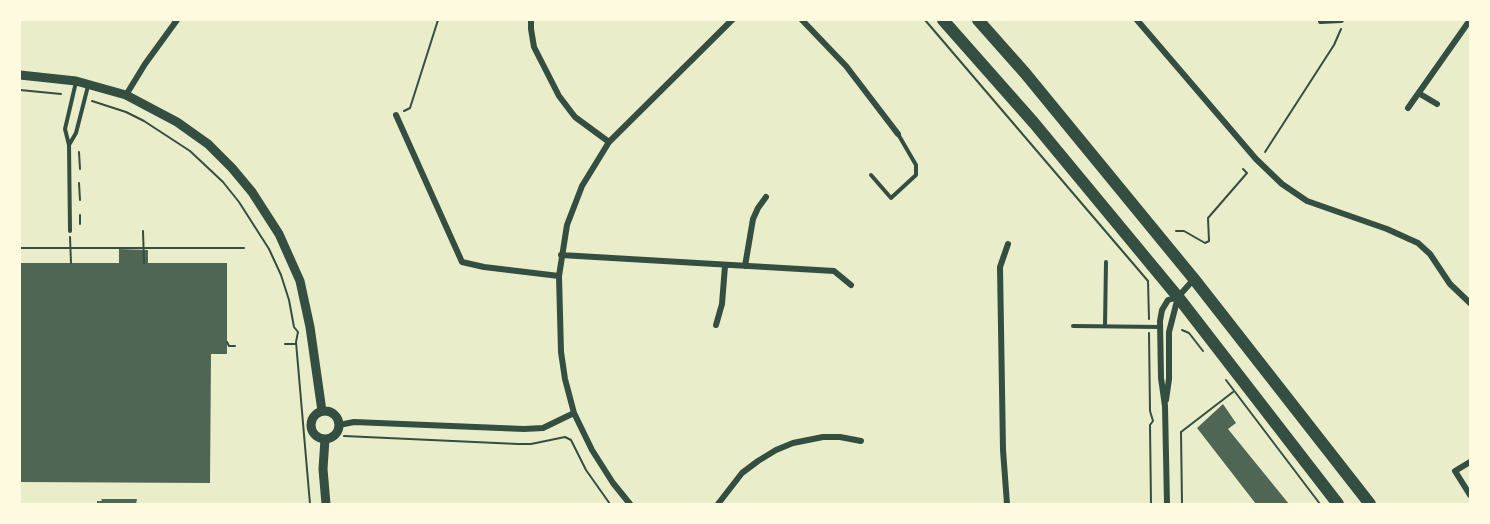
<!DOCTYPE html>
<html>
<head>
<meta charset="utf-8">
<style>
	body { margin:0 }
	#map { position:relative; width:1490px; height:524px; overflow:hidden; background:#e9edc9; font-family:"DM Sans",sans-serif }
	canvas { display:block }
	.frame { position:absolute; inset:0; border:21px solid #fefae0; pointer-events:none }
</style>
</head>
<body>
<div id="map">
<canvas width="1490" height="524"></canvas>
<div class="frame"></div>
</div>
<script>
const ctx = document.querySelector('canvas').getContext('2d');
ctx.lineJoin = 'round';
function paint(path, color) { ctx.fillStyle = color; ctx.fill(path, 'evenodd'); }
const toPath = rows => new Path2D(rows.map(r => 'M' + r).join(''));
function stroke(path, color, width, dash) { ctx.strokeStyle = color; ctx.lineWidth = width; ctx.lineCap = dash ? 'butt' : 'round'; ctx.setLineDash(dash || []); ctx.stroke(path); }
paint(toPath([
	[119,249,148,250,148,263,227,263,227,354,211,354,210,483,20,482,20,302,21,302,21,263,119,263],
	[1223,404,1236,423,1228,429,1289,504,1256,504,1197,428],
	[101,499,137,499,136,504,97,504,97,501,102,501]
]), '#4f6655');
stroke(toPath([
	[925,20,1148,281,1149,319],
	[20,90,61,94],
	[92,101,126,112,144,121,190,151,223,182,239,202,269,249,281,275,289,300,294,327,298,332,296,342,310,504],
	[404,111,410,108,438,20],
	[79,152,80,169],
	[1265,152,1334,45,1341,29],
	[79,183,80,200],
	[80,215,80,224],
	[143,231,144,263],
	[1176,231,1184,231,1205,243,1209,241,1208,218,1247,173,1243,169],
	[70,237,71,263],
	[20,248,244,248],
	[1182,330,1189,333,1203,351],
	[1149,333,1150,411,1153,421,1150,425,1151,504],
	[227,342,229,346,235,346],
	[285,344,296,344],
	[1226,380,1320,504],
	[344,436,518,444,531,444,565,437,571,440,586,470,610,504],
	[1182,504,1181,432,1233,392]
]), '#344e41', 2);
stroke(toPath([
	[69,145,76,133,88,86],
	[871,175,891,198,916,175,916,165,898,134],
	[70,231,69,145,65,129,76,82],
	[1073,326,1160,327],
	[1105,326,1106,262]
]), '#344e41', 4);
stroke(toPath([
	[531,20,531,29,534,47,559,96,575,117,609,142],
	[802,20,846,66,898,134],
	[1137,20,1256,159,1282,184,1307,201,1387,229,1418,243,1430,254,1450,284,1470,303],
	[1321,21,1341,20],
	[1420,94,1437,104],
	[126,95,145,64,177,20],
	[1408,108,1470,20],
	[396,115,462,262,484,267,559,276],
	[561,255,834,271,851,285],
	[745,266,753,219,758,208,766,197],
	[716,325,722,304,725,266],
	[1166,400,1169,379,1169,332,1178,297],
	[339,425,354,422,524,429,543,428,574,413],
	[1470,462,1455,471,1470,495],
	[630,504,613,483,592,450,574,413,565,379,561,352,559,276,567,225,582,186,609,142,732,20],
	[718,504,742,473,758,461,776,450,793,443,823,437,840,437,861,441],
	[1007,504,1003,450,1000,267,1008,244],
	[1167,504,1165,406,1161,378,1160,321,1162,310,1168,300,1178,297,1194,279]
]), '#344e41', 6);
stroke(toPath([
	[20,75,76,81,126,95,177,122,208,144,232,168,252,192,279,234,300,281,310,327,322,411],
	'311 425a14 14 0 1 1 28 0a14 14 0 1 1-28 0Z',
	[325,439,323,469,326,504]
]), '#344e41', 9);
stroke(toPath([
	[943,20,1034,123,1178,297,1338,504],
	[978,20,1025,73,1194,279,1370,504]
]), '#344e41', 12);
</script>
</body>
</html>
